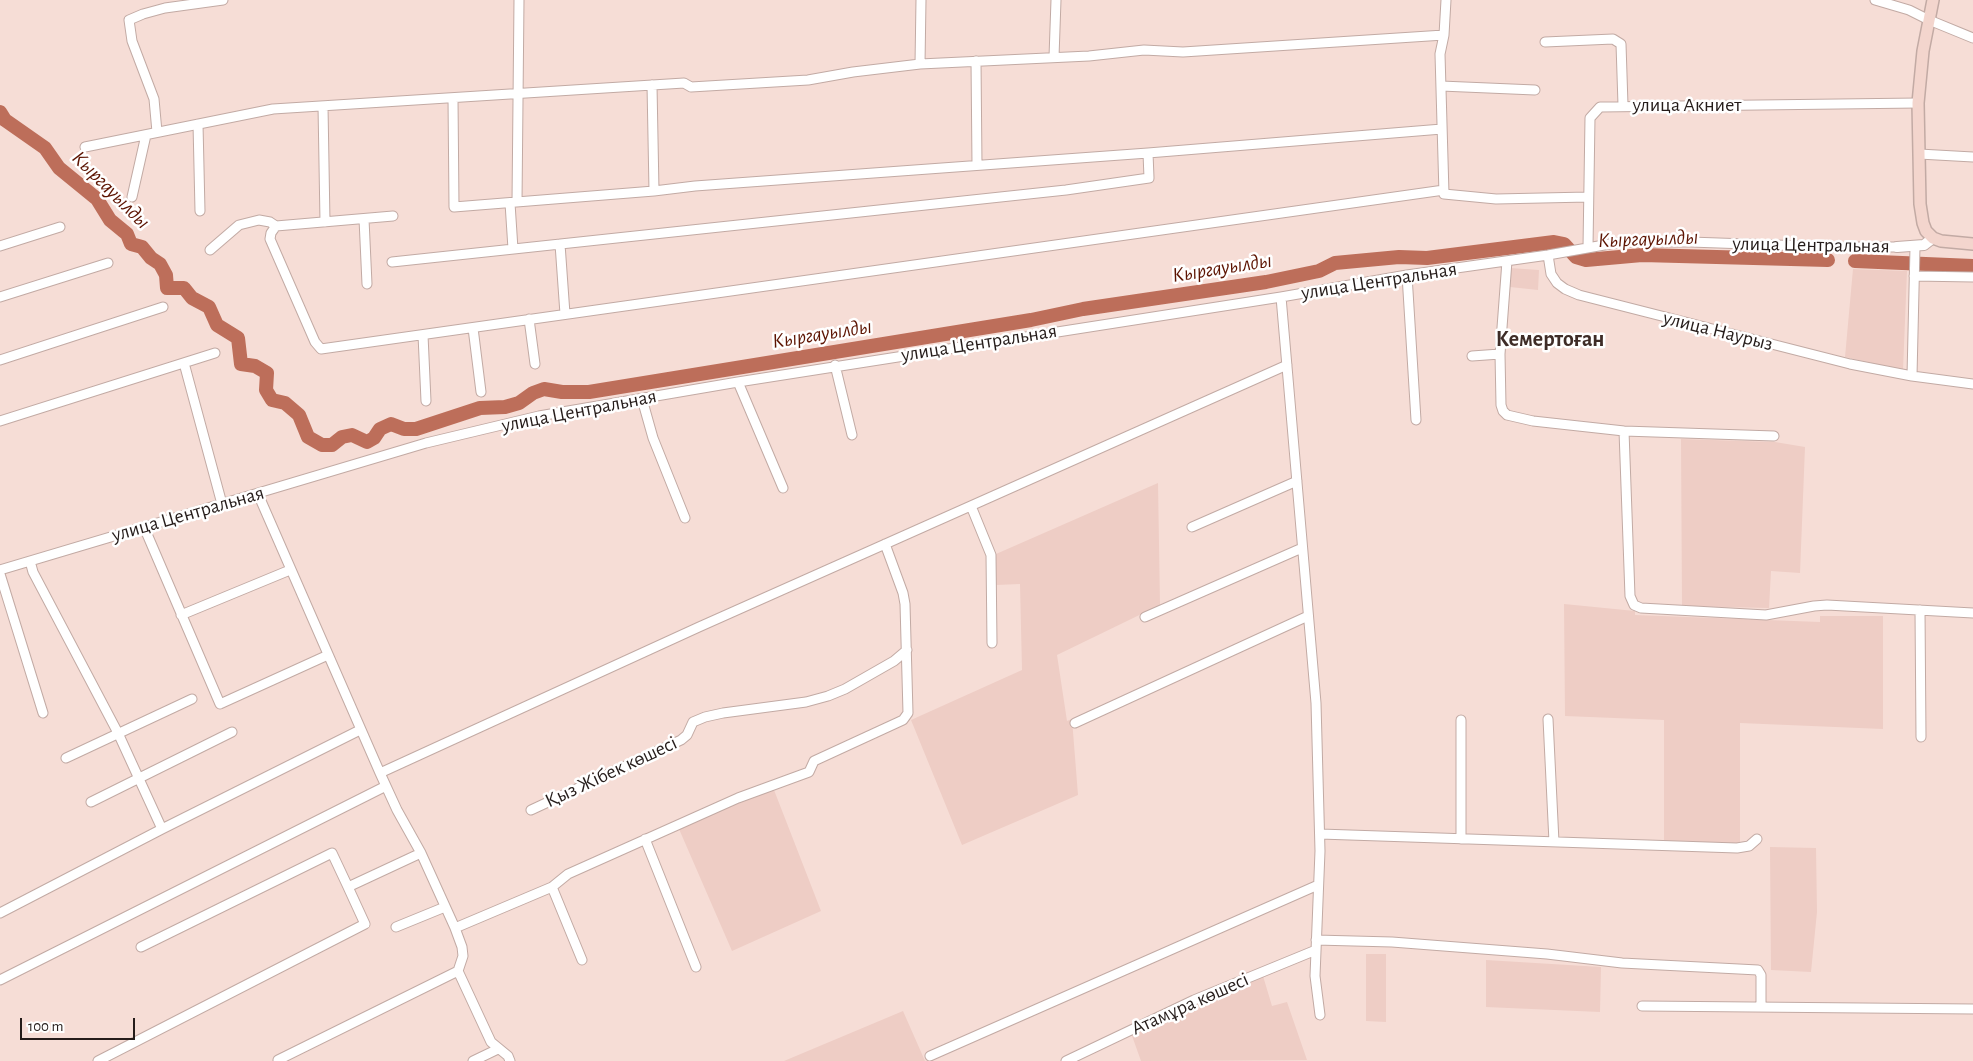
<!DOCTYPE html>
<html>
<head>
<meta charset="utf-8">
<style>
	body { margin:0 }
	#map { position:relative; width:1973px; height:1061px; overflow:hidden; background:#f6ddd6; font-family:"Alegreya Sans",sans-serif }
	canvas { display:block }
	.scale { position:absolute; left:20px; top:1018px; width:115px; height:22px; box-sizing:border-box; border:2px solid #251c1a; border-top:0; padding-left:6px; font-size:15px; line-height:18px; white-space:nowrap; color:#251c1a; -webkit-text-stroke:4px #fff; paint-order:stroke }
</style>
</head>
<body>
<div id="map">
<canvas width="1973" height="1061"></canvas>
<div class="scale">100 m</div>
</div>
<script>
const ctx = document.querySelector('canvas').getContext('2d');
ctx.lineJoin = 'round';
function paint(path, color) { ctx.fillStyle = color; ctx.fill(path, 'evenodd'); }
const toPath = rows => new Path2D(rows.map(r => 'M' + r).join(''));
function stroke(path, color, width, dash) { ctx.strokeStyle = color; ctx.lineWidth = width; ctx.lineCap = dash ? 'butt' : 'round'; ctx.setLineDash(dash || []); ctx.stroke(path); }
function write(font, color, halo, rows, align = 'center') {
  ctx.font = font + ' "Alegreya Sans",sans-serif'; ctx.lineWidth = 5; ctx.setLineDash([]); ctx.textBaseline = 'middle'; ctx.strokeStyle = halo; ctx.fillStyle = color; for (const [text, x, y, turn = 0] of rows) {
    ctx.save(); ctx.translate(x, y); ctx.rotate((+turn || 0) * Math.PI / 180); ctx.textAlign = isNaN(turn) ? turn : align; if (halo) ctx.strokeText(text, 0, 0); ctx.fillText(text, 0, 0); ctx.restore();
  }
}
paint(toPath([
	[1510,268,1539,270,1538,290,1510,287],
	[1853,269,1907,271,1903,370,1845,357],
	[1681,439,1775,442,1805,447,1800,573,1771,571,1769,608,1682,606],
	[1158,483,1160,605,1057,655,1067,721,1072,719,1078,795,962,845,911,720,1022,670,1020,584,996,585,996,554],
	[1564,604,1635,611,1635,615,1820,622,1820,616,1883,616,1883,729,1740,723,1740,844,1664,842,1664,720,1565,716],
	[774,790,821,911,732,951,679,829,736,804],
	[1770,847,1816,848,1817,912,1811,972,1771,970],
	[1366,954,1386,954,1386,1022,1366,1021],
	[1486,960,1601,967,1600,1012,1486,1007],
	[1263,976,1272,1006,1287,1002,1307,1060,1141,1061,1131,1033,1194,1004],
	[903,1011,925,1061,784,1061]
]), '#eecdc5');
stroke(toPath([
	[0,112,5,120,45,148,59,168,97,199,110,220,127,234,131,244,142,247,151,258,160,264,166,275,167,288,184,288,192,298,209,307,217,325,238,338,241,364,255,366,267,373,266,390,272,400,285,403,299,415,308,437,322,445,332,445,342,437,352,435,367,442,374,438,380,429,391,424,404,429,416,429,480,408,505,407,519,403,533,393,544,389,562,392,589,392,1031,320,1083,309,1266,282,1319,271,1335,263,1399,257,1427,258,1554,242,1564,244,1576,257,1586,260,1642,255,1828,260],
	[1855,261,1973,266]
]), '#bd6e5a', 14);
const minor = toPath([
	[1446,0,1444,35,1440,54,1444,194,1496,199,1588,197],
	[1875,0,1909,10,1929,20,1973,38],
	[1545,42,1613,39,1621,44,1623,105],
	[1054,57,1056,0],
	[976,61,977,165],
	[920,64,921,0],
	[652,85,654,191],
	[1441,86,1535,90],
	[453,98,454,207,654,191,695,186,1148,153,1442,129],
	[323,106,325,222],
	[198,124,200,211],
	[157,132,154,99,132,41,129,20,143,14,165,8,223,0],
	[85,147,273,109,684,83,691,87,808,80,853,72,920,64,1089,56,1144,50,1183,52,1444,35],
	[1919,154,1973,157],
	[132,197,146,135],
	[517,202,519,0],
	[510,203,513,249],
	[364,219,367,284],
	[276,226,271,233,270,239,315,342,321,349,1444,190],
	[560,244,565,314],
	[0,246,60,227],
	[1588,247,1590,118,1600,107,1918,103],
	[210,250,239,225,259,220,270,222,276,226,393,216],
	[1548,255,1551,274,1557,283,1565,289,1579,295,1850,364,1912,376,1973,384],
	[1507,261,1500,354,1501,405,1503,411,1507,415,1533,421,1624,431,1774,436],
	[392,262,1066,190,1149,178,1148,153],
	[1407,275,1416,420],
	[1914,276,1973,277],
	[0,297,108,263],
	[1281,297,1316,703,1320,851,1315,976,1320,1015],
	[529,319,535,364],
	[473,328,481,392],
	[423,335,426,401],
	[1472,356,1500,354],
	[0,360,163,307],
	[184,363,222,504],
	[835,365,852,435],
	[1912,376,1915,247],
	[738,382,783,488],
	[642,399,653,438,685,518],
	[0,421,215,353],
	[1624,431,1630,596,1634,605,1641,608,1766,615,1814,606,1827,605,1973,613],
	[258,494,380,773,397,810,421,853,455,928,462,947,463,956,458,971,491,1042,508,1056,510,1061],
	[971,506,991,555,992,643],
	[144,527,220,704,328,655],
	[1192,527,1297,481],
	[30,561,33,572,118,733,162,829],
	[0,570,426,443,539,416,738,382,1281,297,1407,275,1548,255,1621,242,1690,242,1833,247,1897,247],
	[0,574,43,713],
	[1920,610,1921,737],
	[181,615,290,570],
	[1145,617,1302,548],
	[1548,719,1554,842],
	[1075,723,1308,616],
	[66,758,192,699],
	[380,773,699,627,1287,365],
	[91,802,232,732],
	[531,810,681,740,687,735,693,722,705,717,723,713,806,702,828,696,845,689,894,661,907,650],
	[1320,834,1737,848,1749,846,1757,839],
	[645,839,696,967],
	[1461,839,1461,720],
	[552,887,582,960],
	[0,913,162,829,360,730],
	[396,927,445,907],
	[455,928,552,887,568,874,738,798,809,772,814,761,903,720,908,713,905,604,903,593,885,544],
	[1316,940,1392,942,1547,954,1622,963,1758,970,1761,975,1761,1006],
	[141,947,332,853,348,887],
	[0,980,386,786],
	[1642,1006,1973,1009],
	[930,1056,1318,885],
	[278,1060,458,971],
	[98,1061,365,924,348,887,421,853],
	[473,1061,498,1049],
	[1066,1061,1194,1000,1316,950]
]);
const tertiary = toPath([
	[1897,247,1924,245,1933,238]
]);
const secondary = toPath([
	[1933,0,1923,51,1918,103,1920,204,1923,223,1926,231,1933,238,1941,241,1973,244]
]);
stroke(minor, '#c2aaa4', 11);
stroke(tertiary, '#c2aaa4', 12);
stroke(secondary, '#c2aaa4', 14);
stroke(minor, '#fff', 9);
stroke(tertiary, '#fff', 10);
stroke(secondary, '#f3d5cd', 11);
write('20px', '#251c1a', '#fff', [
	["улица Акниет",1687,105],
	["улица Центральная",1811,245,1],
	["улица Центральная",1379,281,-9],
	["улица Наурыз",1718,331,14],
	["улица Центральная",979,343,-9],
	["улица Центральная",579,411,-11],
	["улица Центральная",188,514,-16],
	["Қыз Жібек көшесі",611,772,-25],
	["Атамұра көшесі",1190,1004,-24]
]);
write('italic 21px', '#5d1402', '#fff', [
	["Кыргауылды",111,190,45],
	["Кыргауылды",1648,239,-2],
	["Кыргауылды",1222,268,-9],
	["Кыргауылды",822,334,-9]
]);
write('bold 22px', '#3e2c27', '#fff', [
	["Кемертоған",1550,339]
]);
</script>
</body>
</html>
